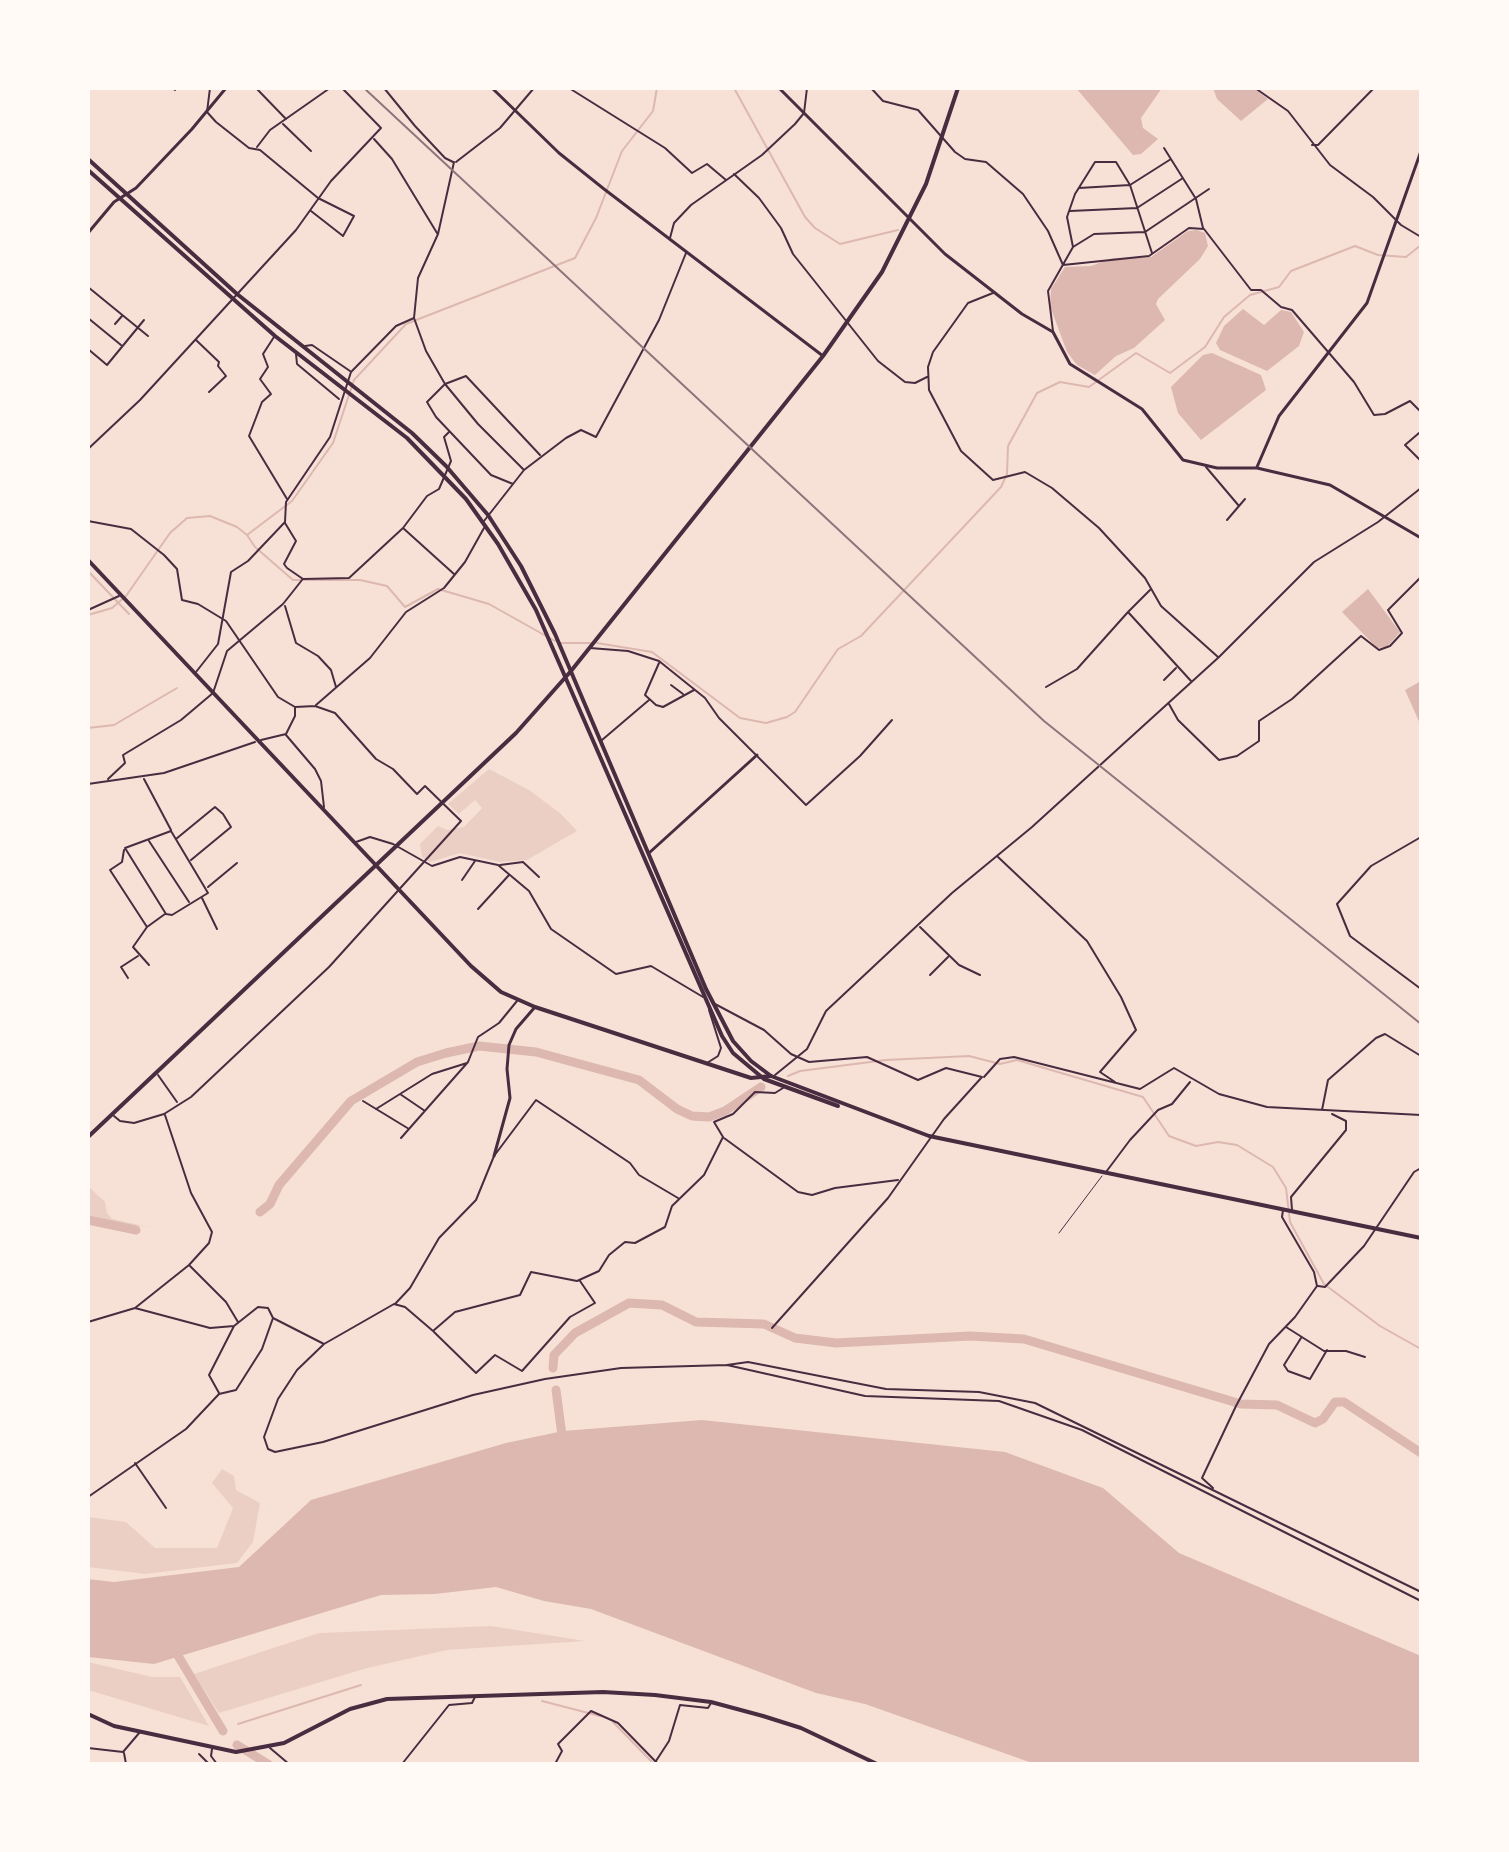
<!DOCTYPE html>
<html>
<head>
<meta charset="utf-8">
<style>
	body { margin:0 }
	#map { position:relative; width:1509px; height:1852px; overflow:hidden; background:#f7e1d7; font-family:"Fira Sans Condensed",sans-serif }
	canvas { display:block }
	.frame { position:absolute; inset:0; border:90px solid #fffaf5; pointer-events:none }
</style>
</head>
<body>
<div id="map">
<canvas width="1509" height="1852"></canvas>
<div class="frame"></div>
</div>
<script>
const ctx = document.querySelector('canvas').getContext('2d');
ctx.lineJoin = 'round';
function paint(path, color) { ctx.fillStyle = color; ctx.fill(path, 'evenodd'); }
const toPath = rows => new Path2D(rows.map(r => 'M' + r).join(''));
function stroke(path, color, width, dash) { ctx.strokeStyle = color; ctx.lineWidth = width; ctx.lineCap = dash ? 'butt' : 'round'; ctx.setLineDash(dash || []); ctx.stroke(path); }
paint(toPath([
	[489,769,529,790,561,814,577,831,527,860,499,862,460,853,430,862,422,857,420,844,438,826,447,830,464,827,482,808,475,800,459,814,448,804],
	[88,1186,105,1202,107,1213,112,1219,153,1228,88,1217],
	[222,1469,234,1476,236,1490,260,1503,253,1542,237,1563,145,1574,88,1567,88,1517,126,1522,155,1548,217,1548,233,1508,212,1483],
	[491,1626,585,1641,447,1650,367,1668,219,1713,194,1674,319,1633],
	[88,1662,152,1677,180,1677,209,1726,88,1690]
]), '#ebcfc5');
paint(toPath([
	[1076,88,1162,88,1141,118,1143,128,1158,139,1141,154,1133,155],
	[1213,88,1253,88,1268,99,1241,121,1217,99],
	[1197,230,1205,233,1208,246,1200,259,1158,299,1156,304,1165,320,1134,348,1116,356,1095,375,1077,365,1067,352,1050,306,1051,289,1065,267,1091,266,1113,258,1151,257,1188,231],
	[1243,309,1264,325,1281,310,1291,312,1304,332,1299,346,1267,371,1220,350,1216,343,1224,326],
	[1212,353,1261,375,1266,390,1201,440,1178,413,1171,387,1203,355],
	[1368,589,1400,632,1387,647,1377,648,1342,612],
	[1421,681,1421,726,1405,690],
	[702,1420,1005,1452,1103,1488,1179,1553,1421,1656,1421,1764,1035,1764,865,1704,816,1693,591,1609,544,1601,496,1587,435,1594,381,1595,154,1664,88,1657,88,1579,114,1582,239,1567,311,1500,506,1443,563,1431]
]), '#dcb8b0');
stroke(toPath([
	[734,88,805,217,815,228,840,244,898,230],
	[247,535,255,547,293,580,360,580,387,586,405,607,438,589,489,604,555,641],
	[88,571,129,614],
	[88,615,112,608,126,596,170,533,187,518,210,516,237,527,247,535,292,501,333,443,354,380,406,324,575,258,596,218,622,151,653,111,657,88],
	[561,643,590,643],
	[597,643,652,652,740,718,766,723,787,717,795,712,838,649,861,636,1001,487,1007,474,1008,446,1037,393,1060,382,1089,387,1136,353,1170,373,1205,347,1224,317,1250,295,1279,287,1291,271,1355,246,1378,255,1406,257,1421,245],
	[88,728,114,725,177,688],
	[788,1076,800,1071,886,1060,969,1056,1000,1064,1017,1060,1143,1097,1169,1136,1196,1146,1218,1142,1237,1145,1273,1167,1286,1188,1290,1222,1324,1284,1380,1326,1421,1349],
	[542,1701,600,1716],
	[613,1722,653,1763],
	[238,1724,361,1685]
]), '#dcb8b0', 2);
stroke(toPath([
	[260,1212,270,1204,279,1185,351,1101,417,1062,446,1053,479,1046,536,1052,639,1080,677,1109,692,1116,709,1117,725,1111,761,1087],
	[88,1220,136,1230],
	[553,1368,554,1355,575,1333,629,1303,662,1305,696,1322,764,1324,795,1338,836,1343,970,1336,1024,1339,1241,1404,1277,1405,1315,1423,1323,1419,1335,1402,1344,1402,1421,1453],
	[556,1390,563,1443],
	[174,1649,223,1731],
	[237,1745,268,1764]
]), '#dcb8b0', 9);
stroke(toPath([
	[1059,1233,1102,1176]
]), '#4a2c40', 1);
stroke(toPath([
	[173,88,175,90],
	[210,88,207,112,216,122,249,148,260,150,318,198,354,216,343,236,311,211],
	[256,88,286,119],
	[384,88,415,126,445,158,453,162],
	[569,88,665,148,692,173,707,164,726,180],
	[871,88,883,101,918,110,955,152,965,159,986,162,1023,194,1048,231,1063,265,1149,256,1189,228,1204,229,1251,290,1261,290,1281,307,1292,310,1354,382,1374,415,1385,414,1410,401,1421,412],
	[1255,88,1288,111,1330,165,1373,197,1401,225,1421,237],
	[283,124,311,151],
	[374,139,392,159,437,233],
	[1312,145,1318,145,1374,88],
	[257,147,270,130,330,88],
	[1164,148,1196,199,1203,228],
	[454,162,438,234,418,278,414,318,426,351,445,384,478,424,524,470],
	[456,162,500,128,534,88],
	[734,174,759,198,781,228,793,254,878,361,905,382,915,383,927,377],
	[1079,188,1130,185,1171,159],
	[1070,211,1137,208,1183,178],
	[670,238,674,223,691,205,762,155,795,124,804,113,807,88],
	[1073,247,1067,217,1075,194,1095,162,1116,162,1130,185,1152,253],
	[88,287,148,336],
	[993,293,968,303,933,352,928,367,929,390,961,451,993,480,1025,472,1052,488,1099,528,1145,578,1161,606,1218,657],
	[88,318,121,345],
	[115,324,122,316],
	[1053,331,1048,291,1073,247,1094,234,1145,232,1209,189],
	[274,337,263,354,268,367,260,379,271,394,262,402,249,436,287,499],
	[196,340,219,362,218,366,226,376,209,392],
	[305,346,312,345,350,371],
	[88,349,107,365,144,320],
	[296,354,297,364,339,399],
	[1419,433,1405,445,1421,461],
	[88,449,140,400,296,230,331,181,381,128,342,88],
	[1206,467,1239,506],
	[513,484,491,475,436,417,427,402,445,384,466,376,540,455],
	[1227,520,1245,499],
	[88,521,131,529,164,555,177,569,182,600,198,604,226,621,278,697,295,707,315,706,335,713,376,759,393,769,417,794,425,786,461,821,329,967,191,1097,164,1114,134,1123,120,1121,114,1116],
	[484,521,524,470,566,438,581,430,596,437,659,320,686,253],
	[285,523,296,541,284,564,287,568,303,579,349,578,403,528,427,496,439,489,451,461,444,437,449,432],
	[403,528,454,574],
	[1150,590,1128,612,1191,681],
	[285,606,296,643,318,656,331,670,336,687],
	[88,610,119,596],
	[590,648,628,651,659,661,705,698,719,718,806,805,860,756,892,720],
	[659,663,645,695,656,705,663,707,694,690],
	[196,672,218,644,231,572,248,561,285,522,286,502,330,437,351,372,396,326,414,318],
	[1164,680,1176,668],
	[671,685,683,694],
	[1046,687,1077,669,1128,612],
	[1169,704,1178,720,1219,760,1237,756,1259,741,1259,721,1292,699,1361,636,1379,650,1390,646,1402,633,1388,610,1421,577],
	[316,705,370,658,406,612,444,588,465,562,484,528],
	[286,735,315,769,321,781,324,807],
	[261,740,286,734,295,716,295,708],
	[602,740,649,700],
	[108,779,125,763,123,755,181,720,213,693,227,651,283,604,302,580],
	[144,779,171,830],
	[88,784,164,773,255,742],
	[171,831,208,893,172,915,166,914,125,848,171,831],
	[1421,837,1371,866,1337,904,1350,936,1421,989],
	[176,839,215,807,223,814,231,827,191,860],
	[149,841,189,902],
	[356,842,370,837,393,844,432,866,460,857,498,865,529,891,551,929,616,974,651,966,703,997],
	[124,850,122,862,110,870,147,927],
	[998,857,1087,941,1121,997,1136,1030,1100,1072,1115,1082],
	[500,865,523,862,539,877],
	[462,880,475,861],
	[208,887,237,863],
	[202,898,217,929],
	[478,909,509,875],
	[920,927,959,965,980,975],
	[149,965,133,947,147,927,165,914],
	[930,975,948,957],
	[128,978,121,967,138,956],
	[715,1004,764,1030,791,1054,809,1062,867,1057,918,1080,946,1068,982,1077,944,1119,888,1198,772,1328],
	[707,1063,718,1056,721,1048,709,1010],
	[158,1075,177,1102],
	[775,1075,807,1049,826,1011,952,893,1032,827,1219,657,1314,562,1378,522,1421,488],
	[984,1077,1000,1059,1014,1057,1140,1089,1174,1068,1219,1094,1267,1107,1421,1115],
	[400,1094,425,1111],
	[363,1101,409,1129],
	[376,1109,432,1074,467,1063],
	[1322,1110,1328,1080,1376,1038,1385,1034,1421,1056],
	[401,1138,468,1062,478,1037,499,1023,517,1001],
	[724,1138,798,1192,812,1195,835,1188,898,1180],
	[1106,1172,1130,1140,1158,1110,1172,1104,1190,1082],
	[1292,1210,1291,1197,1346,1130,1346,1121,1332,1114],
	[190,1266,226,1302,238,1322],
	[1318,1286,1325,1287,1364,1246,1414,1172,1421,1168],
	[395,1304,410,1288,439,1238,476,1200,494,1156,536,1100,630,1163,639,1175,678,1198],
	[135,1308,189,1265,209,1243,212,1232,191,1193,165,1115],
	[88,1322,135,1308,210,1328,234,1326,258,1307,268,1308,273,1318,324,1344,394,1304,405,1307,433,1331,455,1312,520,1295,531,1272,577,1281,599,1271,609,1255,625,1242,635,1243,665,1227,672,1206,704,1175,723,1137,714,1122,733,1114,755,1092,775,1093,783,1088],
	[1286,1327,1324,1351,1346,1351,1365,1357],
	[434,1332,476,1373,495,1355,522,1371,570,1317,595,1303,580,1281],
	[1301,1338,1284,1365,1288,1371,1310,1379,1327,1350],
	[324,1344,297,1370,278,1399,264,1437,268,1449,275,1452,323,1442,473,1395,545,1379,621,1368,727,1365,865,1396,999,1401,1082,1430,1421,1601],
	[727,1365,748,1362,886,1389,979,1392,1035,1403,1421,1592],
	[219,1393,209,1375,234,1326],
	[135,1463,166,1508],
	[1213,1488,1202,1478,1236,1406,1269,1344,1295,1317,1317,1286,1314,1272,1282,1217,1283,1210],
	[88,1497,186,1429,219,1394,236,1390,262,1349,273,1318],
	[88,1748,123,1752,140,1732],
	[270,1748,289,1764],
	[212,1749,211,1756,217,1764],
	[124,1753,126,1764],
	[199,1754,209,1764],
	[402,1764,449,1705,472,1703,475,1697],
	[555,1764,562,1751,558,1744,591,1711,618,1723,658,1764],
	[654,1764,669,1741,680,1705,708,1708,711,1703]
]), '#4a2c40', 2);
stroke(toPath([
	[492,88,559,153,604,189,823,356],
	[779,88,945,254,1022,314,1053,332,1070,364,1142,409,1183,460,1217,468,1257,468,1330,485,1421,538],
	[88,233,114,202,136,188,192,129,226,88],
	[1257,467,1279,416,1367,303,1421,151],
	[649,853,757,755],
	[494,1156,510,1098,507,1069,509,1045,516,1029,535,1007]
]), '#4a2c40', 3);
stroke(toPath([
	[88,560,471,966,501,992,535,1007,751,1078,771,1076],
	[571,671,823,356,882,272,926,184,958,88],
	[88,1714,114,1726,236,1752,284,1743,350,1709,387,1699,603,1692,655,1695,711,1702,763,1716,801,1728,877,1764]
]), '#4a2c40', 4);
stroke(toPath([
	[88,159,237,294,412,433,446,466,488,515,521,566,555,634,706,989,733,1041,751,1061,771,1076,929,1136,1421,1238],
	[88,170,275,336,407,438,466,499,498,544,536,610,722,1036,733,1053,764,1079,838,1106],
	[88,1137,516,733,571,671]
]), '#4a2c40', 4);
stroke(toPath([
	[364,88,1044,721,1421,1024]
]), '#8f747c', 2);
</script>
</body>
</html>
